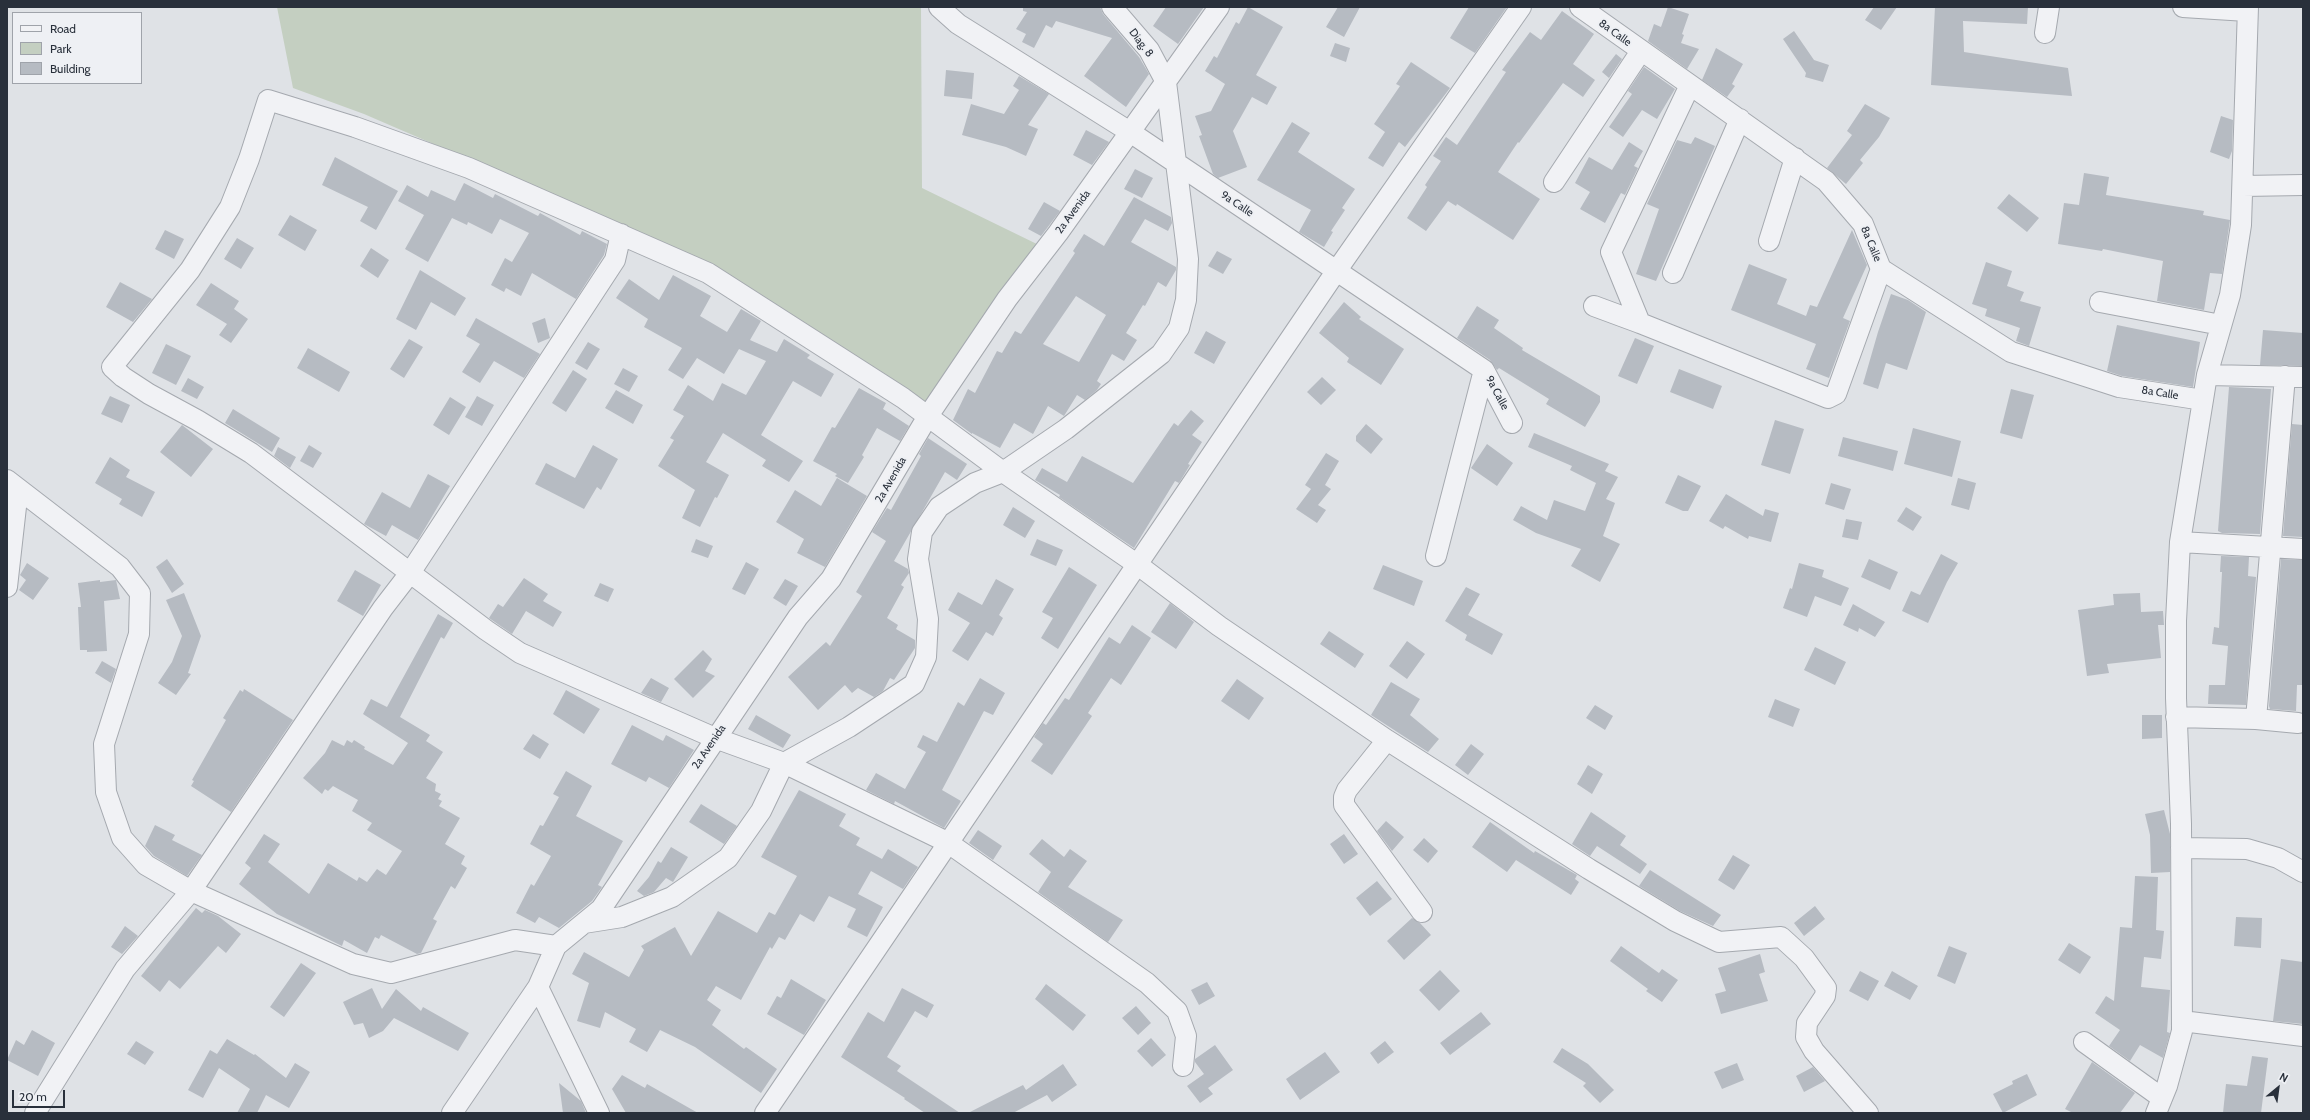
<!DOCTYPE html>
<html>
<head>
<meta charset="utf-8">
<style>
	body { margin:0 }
	#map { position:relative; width:2310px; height:1120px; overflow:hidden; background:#dfe2e6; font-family:Cabin,sans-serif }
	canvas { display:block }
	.frame { position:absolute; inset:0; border:8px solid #29303b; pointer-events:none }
	.legend { position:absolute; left:12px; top:12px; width:130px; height:72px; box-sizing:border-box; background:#eef0f4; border:1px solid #9fa3aa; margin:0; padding:5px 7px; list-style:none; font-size:12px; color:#29303b }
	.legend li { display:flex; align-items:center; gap:8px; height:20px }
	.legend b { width:20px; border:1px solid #9fa3aa }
	.north { position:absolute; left:2258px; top:1068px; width:40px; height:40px; -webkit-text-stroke:3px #eef0f4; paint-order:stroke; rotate:29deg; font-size:11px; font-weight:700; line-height:16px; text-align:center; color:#29303b }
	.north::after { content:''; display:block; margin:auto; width:14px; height:18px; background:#29303b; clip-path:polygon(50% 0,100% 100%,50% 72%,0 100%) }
	.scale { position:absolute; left:12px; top:1090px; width:53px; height:18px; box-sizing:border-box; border:2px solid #29303b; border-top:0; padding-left:5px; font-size:12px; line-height:14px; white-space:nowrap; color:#29303b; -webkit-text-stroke:3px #eef0f4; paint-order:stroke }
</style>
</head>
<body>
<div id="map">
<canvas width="2310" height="1120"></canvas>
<div class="frame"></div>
<ul class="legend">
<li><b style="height:5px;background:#f1f2f5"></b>Road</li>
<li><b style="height:11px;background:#c4cfc1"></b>Park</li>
<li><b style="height:11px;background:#b6bbc2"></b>Building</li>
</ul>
<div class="north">N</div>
<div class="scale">20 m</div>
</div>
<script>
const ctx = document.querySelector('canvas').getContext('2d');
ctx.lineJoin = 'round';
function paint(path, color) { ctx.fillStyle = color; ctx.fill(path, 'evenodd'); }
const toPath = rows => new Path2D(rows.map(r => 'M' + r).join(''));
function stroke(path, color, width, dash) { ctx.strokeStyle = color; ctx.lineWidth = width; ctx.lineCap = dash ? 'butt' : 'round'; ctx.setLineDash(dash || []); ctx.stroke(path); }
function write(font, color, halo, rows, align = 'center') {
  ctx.font = font + ' Cabin,sans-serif'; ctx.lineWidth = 4; ctx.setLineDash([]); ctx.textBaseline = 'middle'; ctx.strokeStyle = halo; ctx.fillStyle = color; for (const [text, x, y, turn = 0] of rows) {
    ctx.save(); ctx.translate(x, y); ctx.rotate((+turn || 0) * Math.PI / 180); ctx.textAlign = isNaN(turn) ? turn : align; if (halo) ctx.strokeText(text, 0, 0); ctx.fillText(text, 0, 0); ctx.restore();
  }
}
paint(toPath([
	[277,7,921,7,922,188,1043,247,931,406,598,215,364,114,293,88]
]), '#c4cfc1');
paint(toPath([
	[1023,7,1100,7,1103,14,1139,57,1149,74,1126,107,1084,76,1112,38,1056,21,1052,28,1046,25,1034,48,1022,42,1026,34,1016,29,1027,12,1023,11],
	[1166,7,1204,7,1178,44,1153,26],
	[1248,7,1283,27,1256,75,1277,87,1267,105,1252,97,1233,131,1247,167,1218,178,1213,174,1199,136,1202,135,1195,116,1211,111,1225,84,1205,71,1214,56,1217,58,1236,22,1239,24],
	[1338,7,1360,7,1344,37,1326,27],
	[1469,7,1507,7,1475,53,1450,38],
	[1668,7,1689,14,1682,34,1684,35,1681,43,1699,49,1687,69,1648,41,1654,24,1661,27],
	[1874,7,1897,7,1881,30,1865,20],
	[1935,7,2028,7,2027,24,1963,21,1964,52,2068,68,2072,96,1931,85],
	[1562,11,1594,34,1573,64,1595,80,1583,97,1563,83,1519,143,1518,142,1498,172,1540,199,1513,240,1457,204,1456,206,1448,201,1426,231,1407,218,1427,187,1425,185,1441,161,1433,156,1446,137,1457,145,1506,72,1502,70,1530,32,1541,40],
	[1794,31,1814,60,1829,65,1823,82,1805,77,1806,73,1783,39],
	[1335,43,1350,48,1346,62,1330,56],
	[1716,48,1743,64,1732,84,1735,86,1727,97,1702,80],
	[1616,54,1622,59,1609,78,1602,72],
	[1411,62,1450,88,1405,147,1399,142,1383,167,1368,158,1385,132,1374,124,1400,86,1396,84],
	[1644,67,1675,89,1657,119,1642,110,1623,137,1609,127,1632,94,1628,91],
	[946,70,974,73,972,99,944,96],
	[1019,76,1049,94,1028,125,1038,129,1026,156,1006,147,962,135,971,104,1004,114,1019,90,1013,86],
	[1865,104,1890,118,1879,137,1860,160,1863,163,1846,184,1827,168,1852,135,1847,131],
	[2221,116,2233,120,2232,151,2229,159,2210,152],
	[1292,122,1310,133,1298,152,1355,189,1342,208,1345,210,1331,231,1333,232,1324,247,1299,232,1311,210,1257,180],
	[1086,130,1109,142,1092,165,1073,155],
	[1695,137,1715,146,1656,281,1636,274,1659,209,1647,204,1677,140,1691,144],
	[1629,142,1643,151,1634,166,1638,168,1625,195,1621,193,1605,223,1580,209,1590,192,1575,183,1589,157,1612,170],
	[335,157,398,191,376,230,360,221,368,207,322,185],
	[1135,169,1153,178,1142,198,1124,189],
	[2084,173,2109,177,2106,195,2204,211,2203,215,2230,220,2222,274,2210,273,2204,310,2157,301,2163,261,2103,249,2102,251,2058,244,2064,203,2079,205],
	[464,183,493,198,495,194,538,216,540,213,580,235,582,231,607,244,604,255,576,299,532,273,521,296,506,288,504,292,491,285,505,258,512,262,529,233,500,219,492,234,468,222,467,225,452,218,428,262,405,249,424,215,398,201,407,185,428,197,431,190,455,201],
	[2009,194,2039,218,2027,232,1997,208],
	[1134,197,1171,217,1172,223,1168,231,1145,219,1131,242,1176,267,1176,270,1166,287,1158,282,1145,306,1143,305,1126,333,1137,340,1124,361,1112,354,1097,381,1101,384,1097,390,1085,400,1077,395,1064,416,1048,406,1033,434,1014,423,1000,448,972,433,972,434,953,420,968,389,975,393,997,351,1002,353,1015,331,1021,334,1075,253,1073,251,1084,234,1104,246],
	[1076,296,1106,315,1079,362,1043,344],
	[1044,202,1060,211,1041,236,1028,229],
	[290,215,317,230,305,251,278,235],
	[165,230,184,239,174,259,155,249],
	[1852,230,1867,265,1843,318,1850,321,1829,378,1806,369,1816,344,1731,310,1749,264,1787,279,1777,304,1806,316,1810,305,1817,307],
	[237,238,254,248,241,269,224,259],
	[371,248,389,260,378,278,360,266],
	[1217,251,1232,259,1223,274,1208,266],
	[1986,262,2012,271,2007,286,2024,292,2020,301,2041,307,2029,346,2016,341,2020,328,1985,316,1987,309,1972,304],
	[420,270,466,298,455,316,431,302,416,330,396,319],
	[673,275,711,296,700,316,727,332,741,309,761,321,750,340,777,352,784,339,810,355,807,358,834,374,821,397,793,381,761,435,803,461,789,482,762,466,766,460,723,433,706,462,729,475,717,498,715,497,700,527,682,518,695,490,658,466,674,440,670,438,684,416,673,410,688,385,713,401,722,383,746,395,766,361,739,349,724,374,697,358,683,379,668,370,682,348,644,327,648,319,616,298,629,279,659,300],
	[120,282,152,299,133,322,106,307],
	[211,283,239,301,234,309,248,319,231,343,219,335,227,324,196,305],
	[1891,294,1908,300,1926,312,1907,370,1886,363,1878,389,1863,384,1878,332],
	[1344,302,1361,317,1359,319,1404,349,1381,385,1347,362,1349,358,1319,333],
	[1477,306,1499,320,1494,328,1523,348,1522,350,1600,396,1600,402,1585,427,1546,404,1549,399,1499,368,1497,370,1490,360,1457,338],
	[476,318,540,354,524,378,494,361,480,383,462,372,480,344,466,336],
	[545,318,550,338,538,343,532,323],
	[2117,325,2200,342,2193,387,2122,376,2107,371],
	[2263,330,2303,333,2303,366,2260,365],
	[1206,331,1226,342,1214,364,1194,353],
	[1635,338,1654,346,1637,384,1618,376],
	[409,339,423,347,404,378,390,369],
	[588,342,600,349,587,370,575,363],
	[166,344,191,356,176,385,152,373],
	[308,348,350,372,339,392,297,368],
	[623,368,638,376,629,392,614,384],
	[1679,369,1722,386,1713,409,1670,392],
	[573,370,587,379,566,412,552,403],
	[1322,377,1336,390,1321,405,1307,392],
	[188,378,204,387,197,399,181,391],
	[2229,387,2271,389,2260,534,2222,533,2218,531],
	[859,388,886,403,883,409,909,426,900,441,877,428,862,455,864,457,848,483,835,476,837,474,813,461,832,427,835,428],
	[2011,389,2034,395,2022,439,2000,433],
	[616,390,643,405,633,424,605,408],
	[110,396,130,405,122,423,101,414],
	[477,396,494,405,482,426,465,417],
	[450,397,466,407,449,435,433,425],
	[233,409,280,438,272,452,225,423],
	[1191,410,1204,421,1192,435,1202,442,1188,464,1190,465,1179,483,1175,481,1134,548,1059,497,1060,495,1035,480,1042,468,1067,482,1082,456,1133,483,1174,423,1178,426],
	[1775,420,1804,429,1790,474,1761,465],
	[1366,424,1383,439,1371,454,1356,441,1356,436],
	[2292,424,2303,425,2303,537,2283,536],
	[182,425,213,449,191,477,160,452],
	[1913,428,1961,441,1952,477,1904,464],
	[1534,433,1609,464,1605,471,1618,477,1606,499,1615,503,1603,536,1620,544,1600,582,1571,566,1581,549,1536,533,1513,520,1521,506,1547,520,1554,500,1585,511,1596,483,1570,470,1572,466,1528,447],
	[1843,437,1898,451,1893,471,1838,456],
	[928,438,967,464,957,480,945,472,894,561,908,569,909,573,901,585,904,587,887,618,898,625,896,629,915,640,915,648,894,680,890,678,883,691,874,697,858,688,852,693,845,685,818,710,788,677,826,642,830,646,862,596,856,592,886,541,872,532,887,508,891,510,921,456,919,454],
	[1487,444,1513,463,1497,486,1471,468],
	[309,445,322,453,313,468,300,461],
	[593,445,618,459,601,490,597,487,584,509,535,484,546,463,575,478],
	[278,447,296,457,290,468,274,456],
	[1326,453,1339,461,1325,485,1331,489,1318,505,1326,510,1317,523,1296,509,1311,489,1305,485],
	[110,457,130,470,126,477,155,492,142,517,119,504,122,499,95,483],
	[428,474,450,486,418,540,392,525,386,536,364,524,382,492,410,508],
	[1678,475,1701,486,1688,511,1683,511,1665,503],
	[837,478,867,496,825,567,797,553,804,539,776,522,795,490,821,506],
	[1958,478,1976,483,1969,510,1951,505],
	[1831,483,1851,489,1844,510,1825,504],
	[1726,494,1763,516,1765,509,1779,513,1771,542,1749,536,1748,539,1725,526,1723,529,1709,521],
	[1013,507,1035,521,1025,538,1003,525],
	[1906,507,1922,517,1913,531,1897,521],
	[1846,519,1862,522,1858,540,1842,537],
	[696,539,713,546,708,558,691,552],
	[1037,539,1063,550,1056,566,1030,555],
	[1941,554,1958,563,1947,582,1928,623,1902,611,1911,591,1920,595],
	[2221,556,2249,557,2248,576,2256,577,2246,705,2208,704,2209,685,2225,685,2228,646,2212,644,2214,627,2219,628,2222,572,2220,572],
	[167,559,184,584,172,593,156,567],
	[1869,559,1898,572,1890,590,1861,577],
	[2281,559,2303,560,2303,685,2297,685,2296,711,2270,709,2269,706],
	[746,562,759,569,745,595,732,589],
	[27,563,49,578,33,600,19,590,26,580,20,575],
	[1799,563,1824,570,1822,577,1849,588,1841,606,1815,596,1807,617,1783,608,1790,588,1792,589],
	[1383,565,1423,581,1414,606,1373,589],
	[1069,567,1097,585,1058,649,1041,638,1053,618,1042,612],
	[355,570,381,585,363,616,337,601],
	[524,578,548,594,543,601,562,612,553,627,526,611,512,634,489,618,498,604,503,607],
	[785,579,798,586,786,606,773,598],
	[996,579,1014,589,999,615,1003,618,993,636,986,632,968,661,952,651,970,623,948,610,958,592,982,605],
	[100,580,100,582,116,580,120,599,104,601,107,651,87,652,87,650,80,650,78,607,81,607,78,583],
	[600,583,614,589,608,602,594,596],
	[1466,587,1480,594,1468,615,1503,634,1492,655,1465,640,1467,635,1445,621],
	[184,593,201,636,188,673,191,674,176,695,158,683,172,662,182,636,166,600],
	[2140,593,2141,612,2163,611,2164,625,2158,625,2161,658,2107,664,2109,673,2087,676,2078,610,2114,605,2113,594],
	[1170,603,1194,622,1176,649,1151,632],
	[1853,604,1885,622,1875,637,1859,628,1858,632,1843,625],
	[438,614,453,623,444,639,441,637,400,717,430,735,426,741,443,752,426,778,436,784,435,791,441,794,438,799,442,801,439,806,460,818,445,844,465,856,461,864,467,868,455,889,451,886,433,919,437,921,421,953,417,954,381,935,379,939,375,937,367,953,344,940,342,946,277,914,239,884,251,868,245,863,264,834,280,844,268,862,309,894,328,863,357,881,359,877,367,882,377,869,386,875,402,851,367,830,372,823,352,811,358,800,333,786,328,791,325,789,322,794,303,778,325,753,332,740,344,746,347,740,352,743,354,740,365,747,364,749,393,765,408,743,363,714,371,699,387,707],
	[1132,625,1151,638,1121,685,1111,678,1088,713,1092,716,1052,775,1031,761,1043,744,1034,737,1043,723,1046,725,1065,698,1069,700,1109,637,1120,644],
	[1329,631,1364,654,1355,668,1320,644],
	[1407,641,1425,654,1407,679,1389,666],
	[1815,647,1846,662,1835,685,1804,670],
	[703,650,712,659,705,671,715,676,693,698,674,679],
	[102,661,116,669,111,683,95,673],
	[651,678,669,688,661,702,641,693],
	[980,678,1005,693,993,715,984,711,942,790,961,801,944,828,895,801,894,804,866,790,876,773,905,789,926,752,917,747,923,735,937,742,958,702,964,706],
	[1237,679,1264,698,1249,720,1221,701],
	[1391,682,1420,699,1410,715,1439,739,1428,752,1371,715],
	[244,689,293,720,231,812,191,786,194,781,192,780,226,720,223,718,240,690,243,692],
	[566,690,600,709,584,734,553,714],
	[1775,699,1800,709,1793,727,1768,717],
	[1595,705,1613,716,1605,730,1586,718],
	[756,715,791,735,783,748,748,729],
	[2142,715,2162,715,2162,738,2142,739],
	[632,725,663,741,666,735,694,750,669,788,649,777,646,782,611,764],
	[533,734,549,744,540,759,523,749],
	[1471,744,1484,754,1468,775,1455,765],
	[1588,765,1603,774,1592,794,1577,784],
	[566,771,592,786,576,816,623,841,598,885,602,887,592,901,559,928,539,917,535,923,516,913,531,884,534,886,551,856,530,844,540,825,543,826,559,797,553,794],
	[799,790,846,814,839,826,860,838,856,845,882,859,888,849,918,867,903,889,871,871,858,894,883,907,867,937,847,927,856,909,829,896,814,922,800,914,785,940,779,937,772,949,770,947,741,1000,716,986,707,1000,721,1010,712,1025,744,1049,746,1047,777,1069,761,1093,695,1047,660,1030,647,1052,629,1042,636,1029,605,1012,600,1028,577,1021,589,983,572,974,584,952,629,977,644,950,641,946,675,927,691,956,718,911,757,933,769,912,775,915,797,876,761,857],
	[701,804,737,826,724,844,689,822],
	[2164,810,2170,834,2170,872,2151,873,2150,835,2145,814],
	[1591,812,1626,836,1620,845,1647,864,1640,874,1597,846,1590,856,1572,844],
	[1386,821,1404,837,1392,851,1377,831],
	[1490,822,1534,853,1535,851,1577,875,1575,879,1579,882,1571,895,1516,860,1507,872,1472,847],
	[155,825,175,835,172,840,202,855,187,876,154,856,145,846],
	[978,830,1002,846,993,860,969,843],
	[1344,834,1358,854,1344,864,1330,844],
	[1424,838,1438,851,1428,863,1413,850],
	[1042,839,1064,857,1070,849,1087,861,1068,887,1123,920,1108,942,1038,892,1051,872,1029,854],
	[671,847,688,857,673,882,666,878,654,892,644,896,637,891,649,877,658,861,661,863],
	[1733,855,1750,865,1734,890,1718,880],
	[1650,870,1721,915,1713,926,1680,911,1639,886],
	[2135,876,2158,877,2156,930,2164,931,2161,959,2144,957,2141,987,2170,990,2167,1032,2170,1033,2163,1058,2140,1045,2130,1061,2109,1046,2120,1030,2095,1013,2106,996,2114,1001,2120,927,2132,928],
	[1377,881,1392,899,1370,916,1356,898],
	[1815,906,1825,919,1804,936,1794,923],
	[196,908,202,913,205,910,218,916,241,934,226,953,218,946,180,989,169,980,160,992,141,976],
	[2236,917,2262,918,2261,948,2234,946],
	[1412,918,1420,923,1431,935,1404,960,1387,941],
	[125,926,138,936,122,954,111,947],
	[2069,943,2091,957,2080,974,2058,960],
	[1621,946,1659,973,1662,969,1678,980,1662,1002,1646,991,1648,989,1610,961],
	[1949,946,1967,953,1955,984,1937,976],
	[1760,954,1765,972,1759,974,1768,1001,1721,1014,1715,994,1726,991,1718,968],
	[2281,959,2303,962,2303,1024,2273,1021],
	[301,963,316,973,284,1017,270,1007],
	[1440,970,1460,991,1439,1011,1419,990],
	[1860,971,1879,981,1868,1001,1849,991],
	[1892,971,1918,986,1910,1000,1884,986],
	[791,979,826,1000,804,1035,767,1014,777,996,781,998],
	[1207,982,1215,996,1199,1005,1191,990],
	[1046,984,1086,1015,1073,1031,1035,999],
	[372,988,382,1009,396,989,421,1011,423,1007,469,1033,458,1051,394,1018,383,1031,369,1038,363,1023,354,1025,343,1002],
	[902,988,934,1005,927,1018,915,1011,887,1057,901,1066,897,1071,960,1113,925,1113,904,1099,905,1098,841,1057,868,1012,884,1022],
	[1136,1006,1151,1023,1138,1035,1122,1018],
	[1481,1012,1491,1024,1450,1055,1440,1043],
	[32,1030,55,1043,38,1076,7,1060,16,1040,24,1045],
	[1151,1038,1166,1055,1152,1067,1137,1051],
	[227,1039,254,1055,255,1054,286,1078,295,1063,310,1072,289,1108,266,1095,257,1113,237,1113,250,1089,219,1068,203,1098,188,1090,210,1050,217,1054],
	[136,1041,154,1052,145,1065,127,1054],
	[1385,1041,1394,1052,1378,1064,1370,1053],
	[1215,1045,1233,1070,1208,1088,1213,1094,1200,1103,1187,1086,1204,1074,1195,1062,1195,1059],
	[1562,1048,1588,1064,1614,1090,1600,1103,1583,1086,1586,1083,1553,1062],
	[1325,1052,1340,1072,1300,1100,1286,1079],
	[2252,1056,2268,1058,2261,1113,2223,1113,2226,1084,2247,1086],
	[2092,1062,2135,1093,2120,1113,2073,1113,2065,1109],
	[1737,1063,1744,1080,1722,1089,1714,1072],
	[1063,1064,1077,1085,1052,1102,1047,1095,1013,1113,968,1113,1023,1085,1026,1090],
	[1813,1067,1825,1081,1804,1092,1796,1076],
	[2027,1074,2037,1095,2003,1113,1993,1094,2013,1084,2012,1081],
	[622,1075,645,1088,647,1084,698,1113,626,1113,612,1089],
	[559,1083,581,1101,586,1113,563,1113]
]), '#b6bbc2');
const minor = toPath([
	[939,7,958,24,1130,132,1484,370,1512,423],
	[1580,7,1826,181,1863,224,1881,269,2011,352,2119,387,2203,400],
	[2183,7,2247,11],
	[2045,33,2049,7],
	[1690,85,1611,252,1640,323,1828,398,1836,394,1881,269],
	[1554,182,1641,51],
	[2243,186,2303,185],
	[1769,241,1795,158],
	[1673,273,1740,119],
	[2100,302,2221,325],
	[1594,306,1640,323],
	[2207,375,2303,377],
	[7,480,120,567,140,593,139,634,104,744,106,792,122,838,146,865,191,891,353,964,391,973,515,940,556,946],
	[2180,542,2303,549],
	[1436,556,1484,370],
	[7,587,18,489],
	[2176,717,2256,719,2285,376],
	[2256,719,2298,723],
	[1387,740,1347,790,1344,797,1344,805,1422,912],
	[2181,848,2247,849,2278,858,2303,872],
	[584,923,622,917,672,897,728,858,761,811,784,763,849,727,914,684,926,657,928,619,918,559,922,532,939,507,975,483,1003,472,1066,429,1161,354,1179,328,1186,300,1188,259,1166,82,1149,50,1112,7],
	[2182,1021,2303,1036],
	[2084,1042,2162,1098],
	[1183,1066,1186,1036,1177,1011,1147,983,947,842,784,763,715,738,520,653,486,630,251,453,197,420,149,394,123,377,112,367,190,270,230,207,249,159,268,100,355,127,469,168,708,273,903,398,1003,472,1138,565,1219,626,1387,740,1589,869,1675,921,1719,942,1781,937,1804,958,1826,988,1825,996,1807,1023,1806,1037,1814,1051,1868,1113],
	[35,1113,125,969,191,891,383,608,410,573,615,260,621,234],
	[452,1113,538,987],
	[599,1113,538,987,556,946,601,909,798,617,831,579,928,416,1007,299,1058,233,1219,7],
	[765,1113,1337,270,1521,7],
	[2156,1113,2167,1086,2182,1031,2181,824,2176,698,2176,621,2180,542,2207,375,2230,295,2241,225,2248,7]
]);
stroke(minor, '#a5a9af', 22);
stroke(minor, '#f1f2f5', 20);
write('11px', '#29303b', '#eef0f4', [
	["8a Calle",1615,33,36],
	["Diag. 8",1141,43,53],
	["9a Calle",1237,204,34],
	["2a Avenida",1073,212,-54],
	["8a Calle",1871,244,67],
	["9a Calle",1497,393,62],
	["8a Calle",2160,393,9],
	["2a Avenida",891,480,-60],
	["2a Avenida",709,747,-56]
]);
</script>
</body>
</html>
